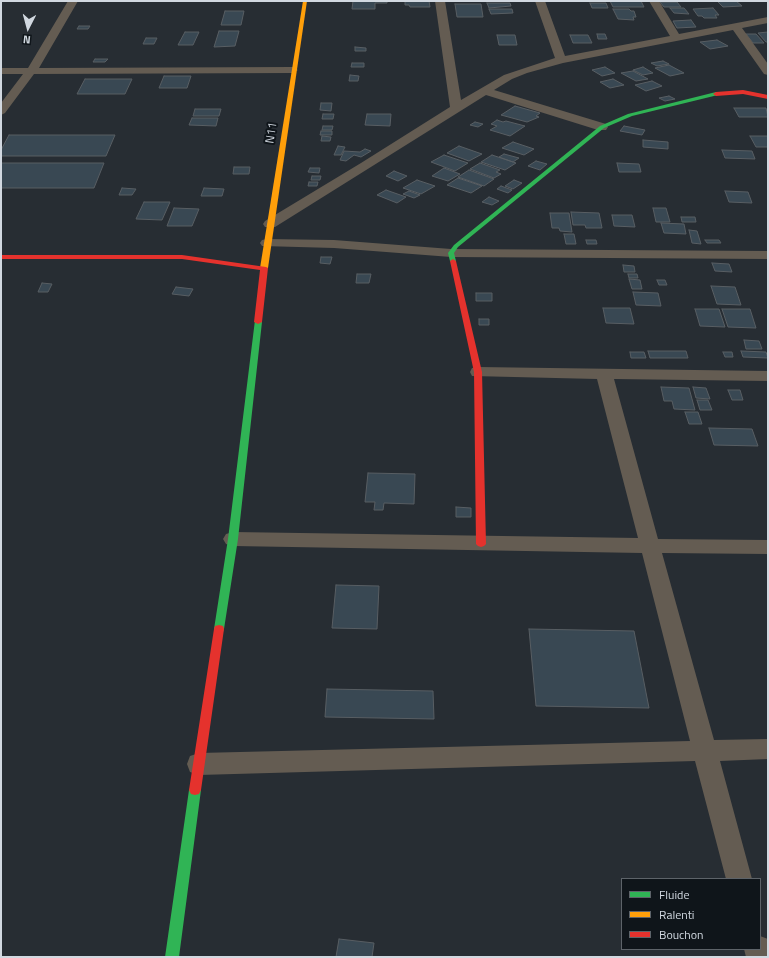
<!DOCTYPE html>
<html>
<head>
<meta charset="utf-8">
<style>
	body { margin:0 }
	#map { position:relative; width:769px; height:958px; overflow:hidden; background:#272d33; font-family:"Titillium Web",sans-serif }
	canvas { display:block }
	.frame { position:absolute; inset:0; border:2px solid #d1d8e0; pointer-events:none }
	.legend { position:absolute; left:621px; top:878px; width:140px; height:72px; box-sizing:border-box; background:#0f151a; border:1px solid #5d6369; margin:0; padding:5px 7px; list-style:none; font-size:12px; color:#d1d8e0 }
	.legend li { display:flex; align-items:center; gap:8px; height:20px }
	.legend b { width:20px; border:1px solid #5d6369 }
	.north { position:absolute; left:8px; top:8px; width:40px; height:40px; -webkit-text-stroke:3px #0f151a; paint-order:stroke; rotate:186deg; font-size:11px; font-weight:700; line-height:16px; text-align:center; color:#d1d8e0 }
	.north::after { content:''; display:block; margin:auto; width:14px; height:18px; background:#d1d8e0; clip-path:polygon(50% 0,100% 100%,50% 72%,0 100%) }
</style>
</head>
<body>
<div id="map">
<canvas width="769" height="958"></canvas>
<div class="frame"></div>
<ul class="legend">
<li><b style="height:5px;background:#30b455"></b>Fluide</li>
<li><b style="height:5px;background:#ff9f0a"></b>Ralenti</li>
<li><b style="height:5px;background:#e5322d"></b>Bouchon</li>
</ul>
<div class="north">N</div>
</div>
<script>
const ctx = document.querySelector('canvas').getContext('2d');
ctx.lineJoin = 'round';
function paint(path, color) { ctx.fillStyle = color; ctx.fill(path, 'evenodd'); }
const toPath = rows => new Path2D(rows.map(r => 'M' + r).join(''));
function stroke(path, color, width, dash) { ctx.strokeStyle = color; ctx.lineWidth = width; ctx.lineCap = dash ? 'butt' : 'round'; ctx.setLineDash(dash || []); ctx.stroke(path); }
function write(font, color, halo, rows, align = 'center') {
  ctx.font = font + ' "Titillium Web",sans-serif'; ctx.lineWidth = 4; ctx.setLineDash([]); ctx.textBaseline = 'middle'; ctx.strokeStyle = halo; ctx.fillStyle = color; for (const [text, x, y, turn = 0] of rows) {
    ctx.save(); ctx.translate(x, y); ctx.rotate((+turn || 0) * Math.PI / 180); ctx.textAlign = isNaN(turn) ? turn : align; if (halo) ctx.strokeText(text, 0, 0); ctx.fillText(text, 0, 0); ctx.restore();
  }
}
const building = toPath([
	[353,1,387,1,387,3,375,3,375,9,352,9,353,1],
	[405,1,429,1,430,7,410,7,409,5,405,5,405,1],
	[610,1,641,1,644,7,613,7,610,1],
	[717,1,736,1,742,6,723,7,717,1],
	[660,2,677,2,681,7,664,7,660,2],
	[487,3,510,3,511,6,489,8,487,3],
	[590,3,606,3,608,8,592,8,590,3],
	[455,4,481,4,483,17,457,17,455,4],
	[670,8,684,8,689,14,674,13,670,8],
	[713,8,719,15,715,15,717,18,704,18,702,16,698,16,693,9,713,8],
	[489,9,512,9,513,13,491,14,489,9],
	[613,9,629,9,631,11,634,11,636,17,633,17,634,20,618,19,613,9],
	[225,11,244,11,241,25,221,25,225,11],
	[691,20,696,27,677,28,673,21,691,20],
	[79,26,90,26,88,29,77,29,79,26],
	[219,31,239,31,235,46,214,47,219,31],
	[185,32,199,32,193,45,178,45,185,32],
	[768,32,768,42,766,42,758,33,768,32],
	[597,34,605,34,607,39,598,39,597,34],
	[746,34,756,34,764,43,753,43,746,34],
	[497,35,515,35,517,45,499,45,497,35],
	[570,35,588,35,592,43,573,43,570,35],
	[146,38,157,38,154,44,143,44,146,38],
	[717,40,728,46,710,49,700,42,717,40],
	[355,47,366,48,366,51,355,51,355,47],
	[95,59,108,59,105,62,93,62,95,59],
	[663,61,669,64,657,66,651,63,663,61],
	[352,63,364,63,364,67,351,67,352,63],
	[669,65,684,73,670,76,655,68,669,65],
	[605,67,615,73,602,76,592,70,605,67],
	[643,67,653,73,643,75,633,70,643,67],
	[633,71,648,79,636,81,621,73,633,71],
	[350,75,359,76,358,81,349,81,350,75],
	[164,76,191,76,187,88,159,88,164,76],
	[85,79,132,79,125,94,77,94,85,79],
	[613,79,624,85,610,88,600,82,613,79],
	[652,81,662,86,646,91,635,85,652,81],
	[669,96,675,99,665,101,659,98,669,96],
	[321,103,332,103,331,111,320,110,321,103],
	[515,106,540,113,536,116,539,117,527,122,501,115,515,106],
	[734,108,766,108,768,117,739,117,734,108],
	[195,109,221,109,219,116,193,116,195,109],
	[323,114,334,114,333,119,322,119,323,114],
	[367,114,391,114,390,126,365,125,367,114],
	[192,118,218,118,216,126,189,125,192,118],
	[497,120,503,122,506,121,525,126,510,136,490,130,497,126,491,124,497,120],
	[475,122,483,124,478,127,470,125,475,122],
	[323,126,333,126,332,130,322,130,323,126],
	[624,126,645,130,642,135,620,131,624,126],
	[321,131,332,131,332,135,320,135,321,131],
	[9,135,115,135,106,156,1,156,1,150,9,135],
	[322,136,331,137,330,141,321,141,322,136],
	[750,136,768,136,768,147,756,147,750,136],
	[643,140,668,142,668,149,643,147,643,140],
	[513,142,534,149,524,155,502,148,513,142],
	[338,146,345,147,341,155,334,155,338,146],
	[459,146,482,154,469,161,447,153,459,146],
	[365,149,371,151,361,157,354,155,346,161,340,160,344,151,360,152,365,149],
	[722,150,752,151,755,159,725,158,722,150],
	[504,154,519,158,513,162,499,157,504,154],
	[444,155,468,163,455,171,431,162,444,155],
	[492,155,516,163,505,170,481,162,492,155],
	[536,161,547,164,540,170,528,166,536,161],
	[1,163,104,163,94,188,1,188,1,163],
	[480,163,500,170,496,172,501,174,494,178,470,169,480,163],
	[617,163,639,164,641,172,619,172,617,163],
	[234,167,250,167,249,174,233,174,234,167],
	[310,168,320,168,319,173,308,172,310,168],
	[444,168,460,174,448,181,432,176,444,168],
	[469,170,494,179,484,186,458,177,469,170],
	[394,171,407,176,398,181,386,176,394,171],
	[312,176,321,176,320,180,311,180,312,176],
	[458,178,482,186,471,193,447,185,458,178],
	[417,180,435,186,421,194,403,188,417,180],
	[514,180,522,183,513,189,505,186,514,180],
	[309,182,318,182,317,186,308,186,309,182],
	[501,186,512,190,508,193,497,189,501,186],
	[122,188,136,189,132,195,119,195,122,188],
	[204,188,224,189,222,196,201,196,204,188],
	[386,190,406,197,397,203,377,195,386,190],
	[409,191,420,195,414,198,403,194,409,191],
	[725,191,748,192,752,203,729,202,725,191],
	[489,197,499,201,492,205,482,202,489,197],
	[144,202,170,202,162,220,136,219,144,202],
	[174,208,199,209,192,226,167,226,174,208],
	[653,208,666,208,670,222,656,222,653,208],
	[571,212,599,213,602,228,586,228,585,225,573,225,571,212],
	[550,213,569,213,572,232,560,231,559,228,552,228,550,213],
	[612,215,632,215,635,227,614,226,612,215],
	[681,217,695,217,696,222,682,222,681,217],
	[661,223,684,224,686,234,664,233,661,223],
	[689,230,697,231,701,244,692,243,689,230],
	[564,234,574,234,576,244,566,244,564,234],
	[586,240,596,240,597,244,587,244,586,240],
	[705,240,719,240,721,243,707,243,705,240],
	[321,257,332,257,330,264,320,263,321,257],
	[712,263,729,264,732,272,715,271,712,263],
	[623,265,634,266,635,272,624,272,623,265],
	[357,274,371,274,369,283,356,283,357,274],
	[628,274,637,274,638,278,629,278,628,274],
	[629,279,640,280,642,289,632,289,629,279],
	[657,280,665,280,667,285,659,285,657,280],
	[42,283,52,284,48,292,38,292,42,283],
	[711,286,735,287,741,305,717,304,711,286],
	[176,287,193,289,189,296,172,294,176,287],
	[633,292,658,293,661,306,636,305,633,292],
	[476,293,492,293,492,301,476,301,476,293],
	[603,308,630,308,634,324,606,323,603,308],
	[695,309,719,309,725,327,700,326,695,309],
	[722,309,750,309,756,328,728,327,722,309],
	[479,319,489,319,489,325,479,325,479,319],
	[744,340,759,341,762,349,746,349,744,340],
	[648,351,686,351,688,358,650,358,648,351],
	[741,351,766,352,768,358,743,357,741,351],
	[630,352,644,352,646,358,631,358,630,352],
	[723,352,732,352,733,357,725,357,723,352],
	[661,387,689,388,695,410,674,409,672,401,664,401,661,387],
	[693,387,706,388,710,399,696,398,693,387],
	[728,390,740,390,743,400,732,400,728,390],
	[697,400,708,400,712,410,700,410,697,400],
	[685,412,698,412,702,424,689,424,685,412],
	[709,428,752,429,758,446,714,445,709,428],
	[368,473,415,474,414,504,384,503,383,510,374,510,375,502,365,502,368,473],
	[456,507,471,508,471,517,456,517,456,507],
	[336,585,379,586,377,629,332,628,336,585],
	[529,629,634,631,649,708,536,706,529,629],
	[327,689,433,691,434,719,325,717,327,689],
	[339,939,374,943,372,957,336,957,339,939]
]);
paint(building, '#394853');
stroke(building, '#585e63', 1);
paint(toPath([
	[68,1,78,1,39,68,293,67,298,70,293,73,34,74,5,113,1,115,1,103,23,74,1,74,1,68,28,68,68,1],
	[435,1,445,1,461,100,504,75,555,58,535,1,545,1,565,56,670,36,649,1,659,1,679,34,768,17,768,23,742,28,768,64,768,75,764,74,733,30,563,63,527,73,512,79,494,90,606,124,608,127,606,130,598,130,486,95,275,227,265,227,263,224,265,221,361,163,450,107,435,1],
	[267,239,334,240,451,249,768,251,768,259,451,257,334,248,262,246,260,243,262,240,267,239],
	[478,367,768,371,768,381,614,379,658,539,768,540,768,554,662,553,714,740,768,739,768,759,720,761,752,879,726,879,695,761,199,775,190,772,187,764,190,756,199,753,690,741,642,553,233,546,226,544,223,539,226,534,233,532,638,538,597,379,472,376,470,372,472,368,478,367],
	[760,936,768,939,768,957,746,957,744,949,760,949,760,936]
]), '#645c52');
paint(toPath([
	[716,92,719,94,718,95,632,116,604,128,458,247,454,253,456,261,455,262,453,263,450,261,448,253,454,245,600,126,628,114,716,92],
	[255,320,258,320,262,322,238,539,224,629,223,632,219,633,215,632,214,629,228,539,255,320],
	[195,785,199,786,201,790,179,957,165,957,189,790,191,786,195,785]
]), '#30b455');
paint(toPath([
	[303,1,307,1,268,268,264,270,260,268,303,1]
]), '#ff9f0a');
paint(toPath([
	[743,90,768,95,768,99,743,94,716,96,713,94,716,92,743,90],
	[1,255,182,255,266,267,268,268,262,322,258,324,254,322,260,270,182,259,1,259,1,255],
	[453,259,456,261,482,372,486,544,484,546,481,547,478,546,476,544,474,372,450,261,453,259],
	[219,625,223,626,224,629,201,790,199,794,195,795,191,794,189,790,214,629,215,626,219,625]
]), '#e5322d');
write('12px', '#d1d8e0', '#0f151a', [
	["N11",272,133,-81]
]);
</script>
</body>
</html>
